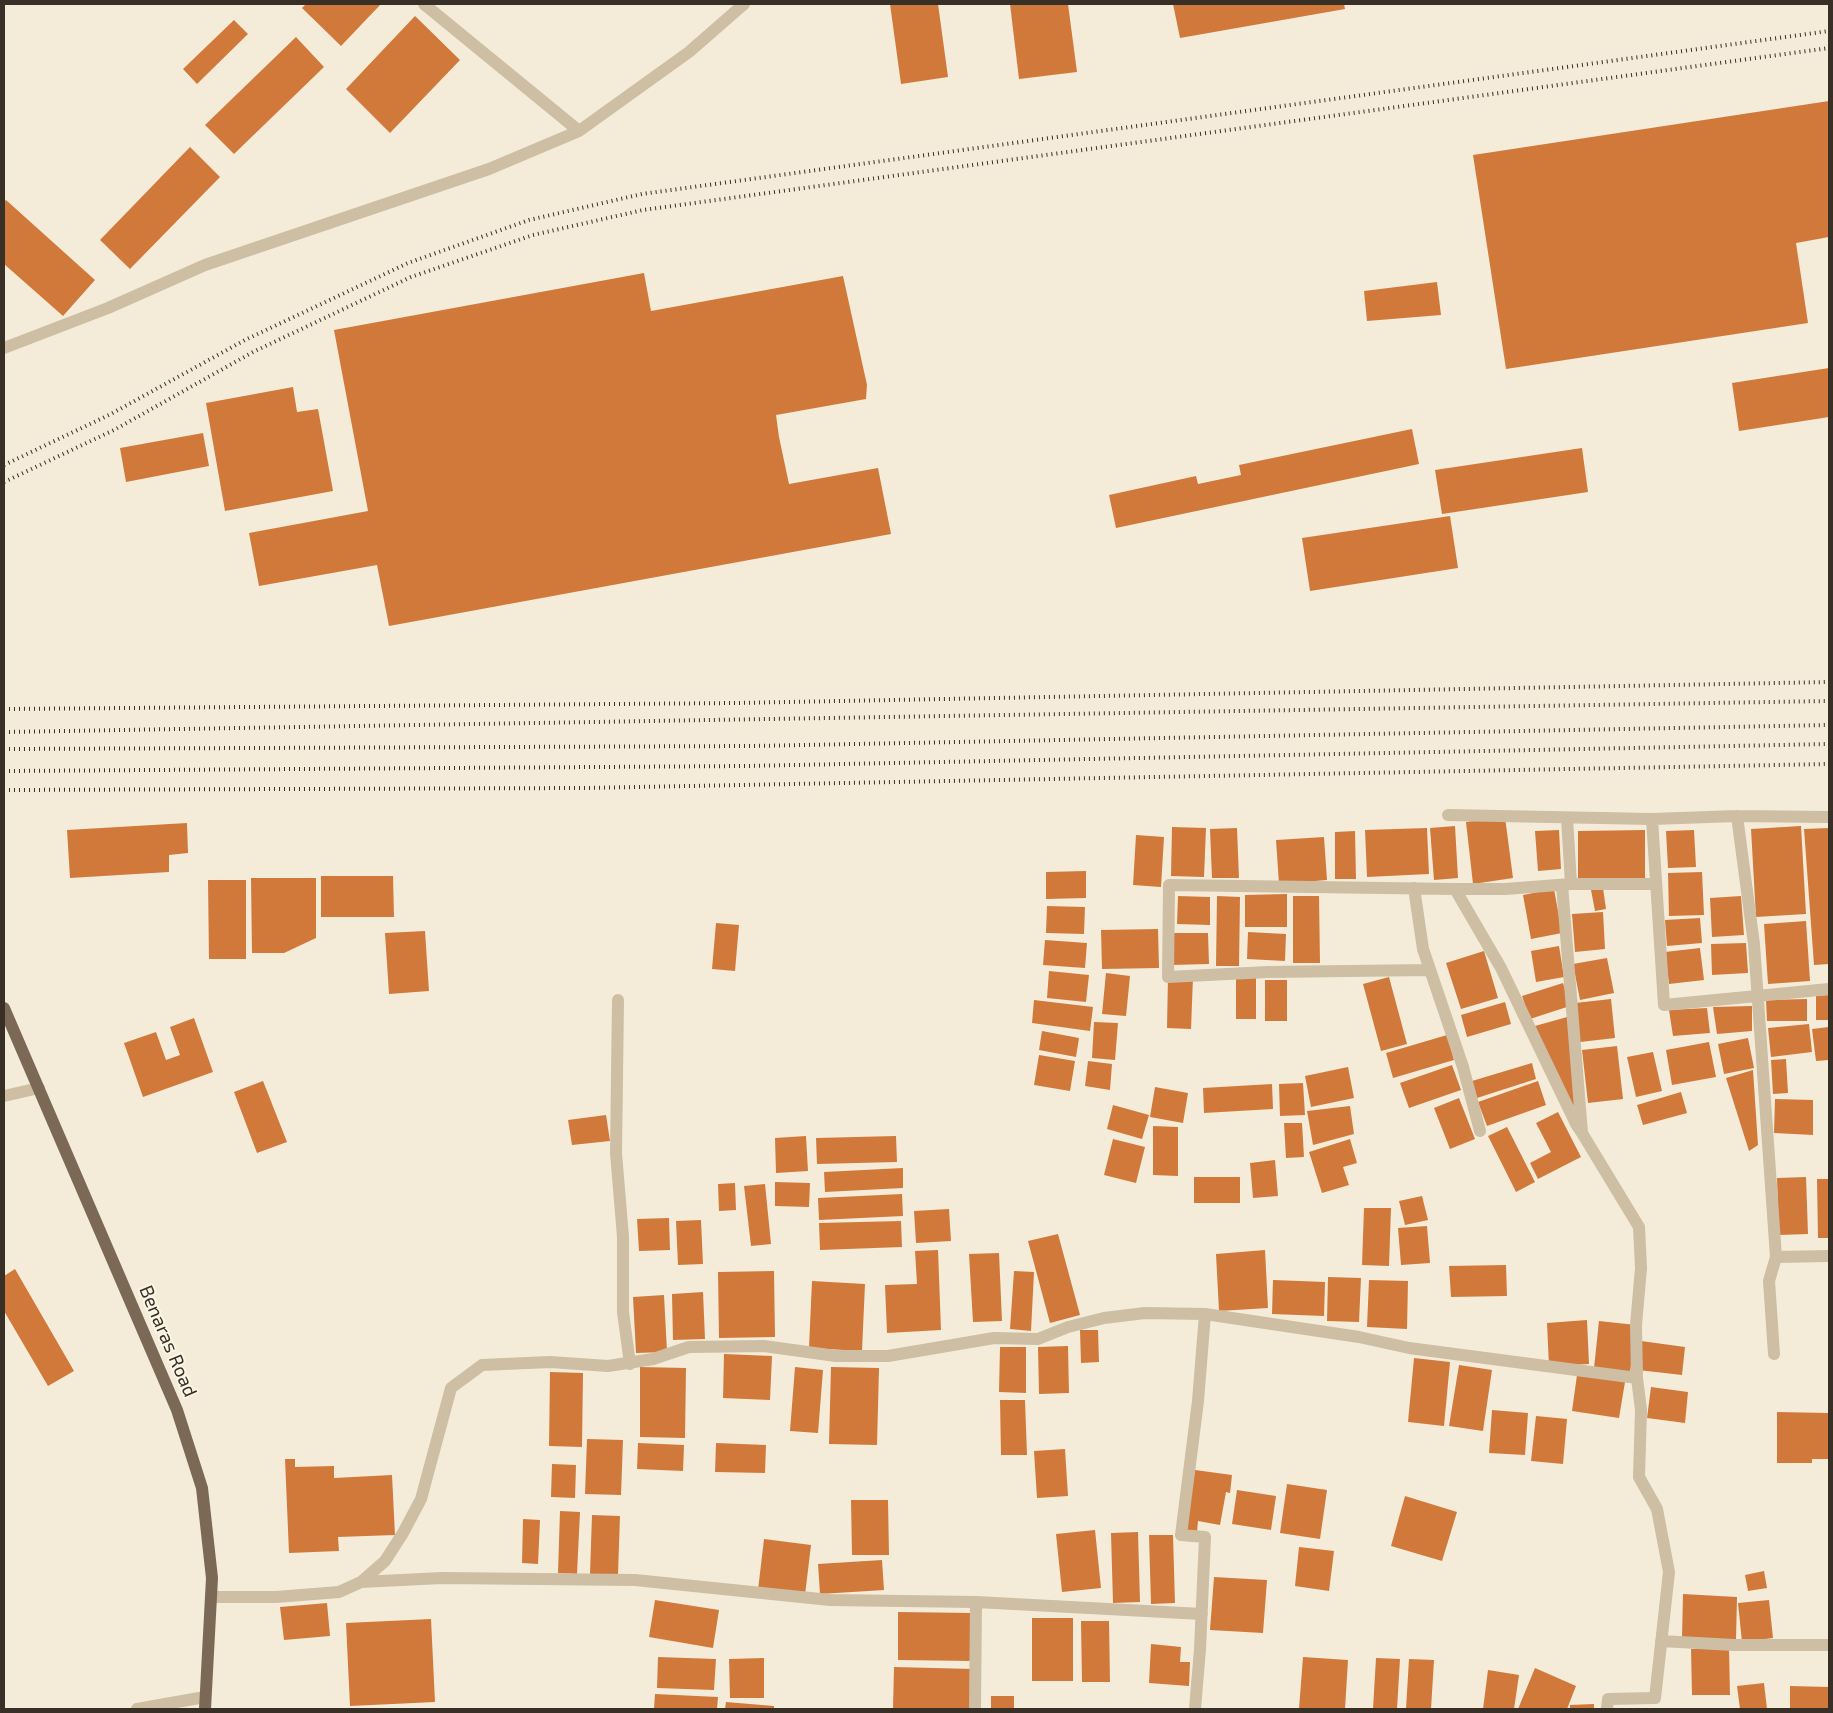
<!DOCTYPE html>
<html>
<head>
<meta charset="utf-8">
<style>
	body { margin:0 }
	#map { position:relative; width:1833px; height:1713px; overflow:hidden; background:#f4ecd9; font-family:"Exo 2",sans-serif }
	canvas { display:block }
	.frame { position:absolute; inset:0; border:5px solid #382f26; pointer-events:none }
</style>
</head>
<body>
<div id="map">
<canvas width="1833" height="1713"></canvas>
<div class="frame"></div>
</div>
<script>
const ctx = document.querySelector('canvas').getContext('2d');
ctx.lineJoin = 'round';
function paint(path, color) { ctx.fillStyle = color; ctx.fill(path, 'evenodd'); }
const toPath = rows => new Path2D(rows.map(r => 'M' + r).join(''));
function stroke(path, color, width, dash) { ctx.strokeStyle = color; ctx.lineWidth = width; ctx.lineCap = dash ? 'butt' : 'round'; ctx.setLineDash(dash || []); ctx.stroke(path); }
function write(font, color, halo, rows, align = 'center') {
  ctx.font = font + ' "Exo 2",sans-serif'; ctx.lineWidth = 4; ctx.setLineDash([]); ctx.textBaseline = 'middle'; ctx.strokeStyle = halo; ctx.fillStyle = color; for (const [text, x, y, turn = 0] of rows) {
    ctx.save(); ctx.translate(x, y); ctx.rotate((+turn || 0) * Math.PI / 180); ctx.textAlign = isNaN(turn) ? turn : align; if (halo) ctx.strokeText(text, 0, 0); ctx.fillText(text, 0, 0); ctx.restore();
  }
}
paint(toPath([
	[306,4,381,4,341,46,302,8],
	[890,4,938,4,948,77,901,84],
	[1010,4,1068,4,1077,72,1019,79],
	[1173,4,1344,4,1345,9,1180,38],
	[415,16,460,60,390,133,346,89],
	[234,20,248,34,197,84,183,69],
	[296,37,324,67,234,154,205,125],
	[1829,101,1829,237,1796,243,1808,323,1506,369,1473,155],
	[190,147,220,177,130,269,100,240],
	[6,200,95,280,63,316,4,264,4,202],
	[644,273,651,311,843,276,867,385,866,399,776,415,779,437,789,484,878,468,891,534,389,626,377,565,259,586,249,533,368,511,334,330],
	[1437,282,1441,315,1367,321,1364,291],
	[1829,368,1829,417,1739,431,1732,383],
	[293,387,297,412,318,409,333,491,225,511,206,403],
	[1412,429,1419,464,1116,528,1109,495,1196,476,1198,484,1241,475,1239,465],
	[203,433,209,466,126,482,120,448],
	[1582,448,1588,492,1442,514,1435,470],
	[1450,516,1458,568,1310,591,1302,538],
	[1505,817,1513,878,1473,884,1466,822],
	[187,823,188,853,169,855,169,872,70,878,67,830],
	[1455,826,1458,878,1434,880,1430,828],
	[1801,826,1806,914,1756,917,1751,829],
	[1172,827,1206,828,1204,877,1171,876],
	[1237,828,1239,878,1212,878,1210,829],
	[1427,828,1429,874,1367,877,1365,830],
	[1829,828,1829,964,1814,965,1804,829],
	[1559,830,1561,869,1538,871,1535,831],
	[1645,830,1645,879,1578,880,1578,831],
	[1694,830,1696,867,1668,868,1666,831],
	[1355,831,1356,879,1335,879,1335,832],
	[1136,835,1164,837,1161,887,1133,885],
	[1324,837,1327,880,1279,884,1276,840],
	[1086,871,1086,898,1046,899,1046,872],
	[1702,872,1704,915,1669,916,1668,873],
	[321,876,393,876,394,917,321,917],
	[251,878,316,878,316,938,284,953,252,953],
	[208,880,246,880,246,959,209,959],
	[1603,888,1606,909,1595,911,1591,890],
	[1554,889,1562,933,1531,939,1523,895],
	[1287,894,1287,927,1245,927,1245,895],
	[1178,896,1210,897,1210,925,1177,924],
	[1217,896,1240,897,1239,966,1216,966],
	[1293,896,1319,896,1320,963,1293,963],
	[1741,896,1744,935,1712,937,1710,898],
	[1047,906,1085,907,1084,934,1046,933],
	[1603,912,1605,949,1575,952,1572,914],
	[1700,918,1702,943,1667,946,1665,920],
	[1806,921,1810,981,1768,984,1764,924],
	[716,923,739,925,735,971,712,969],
	[1158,929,1159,968,1102,969,1101,930],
	[425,931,429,991,389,994,385,933],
	[1248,932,1286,934,1285,961,1247,959],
	[1170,933,1208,933,1209,964,1171,965],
	[1045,940,1087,943,1085,968,1043,965],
	[1746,943,1748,973,1712,975,1711,944],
	[1559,946,1564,977,1536,982,1531,951],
	[1700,948,1704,980,1669,984,1665,952],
	[1484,951,1498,998,1461,1009,1446,963],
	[1607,958,1614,993,1580,1000,1573,964],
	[1049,971,1089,975,1086,1002,1047,998],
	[1106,973,1130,976,1126,1016,1102,1014],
	[1236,976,1256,977,1256,1019,1236,1019],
	[1168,977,1193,977,1191,1029,1167,1028],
	[1389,977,1407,1044,1381,1051,1363,984],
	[1265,980,1287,980,1287,1021,1265,1021],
	[1563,983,1570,1006,1530,1019,1522,996],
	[1829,995,1829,1020,1816,1020,1816,996],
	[1611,999,1615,1038,1580,1042,1575,1003],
	[1807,999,1807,1021,1767,1021,1766,1000],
	[1034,1000,1093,1007,1090,1031,1032,1023],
	[1505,1002,1511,1024,1467,1037,1461,1015],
	[1752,1006,1752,1031,1717,1034,1713,1007],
	[1707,1008,1710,1033,1673,1036,1669,1010],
	[1567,1017,1580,1103,1570,1106,1535,1026],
	[194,1018,213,1072,143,1097,124,1043,156,1032,166,1060,180,1055,170,1027],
	[1094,1022,1118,1023,1115,1060,1092,1058],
	[1809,1024,1812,1052,1771,1057,1768,1028],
	[1829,1027,1829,1060,1816,1061,1812,1029],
	[1042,1031,1079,1038,1076,1057,1039,1050],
	[1447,1035,1454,1060,1393,1078,1386,1053],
	[1748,1038,1754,1068,1724,1074,1718,1044],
	[1709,1042,1716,1077,1672,1085,1666,1050],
	[1617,1046,1623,1099,1588,1103,1582,1050],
	[1653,1052,1662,1091,1636,1097,1627,1057],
	[1039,1055,1075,1061,1070,1091,1034,1085],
	[1786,1059,1788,1093,1773,1094,1771,1060],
	[1088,1061,1112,1064,1110,1090,1085,1086],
	[1532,1063,1536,1079,1477,1098,1472,1081],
	[1452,1065,1461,1090,1409,1108,1400,1083],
	[1348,1067,1354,1098,1311,1107,1305,1076],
	[1753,1070,1758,1145,1749,1151,1726,1078],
	[263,1081,287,1142,257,1153,234,1092],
	[1538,1081,1546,1105,1487,1126,1478,1102],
	[1303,1083,1305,1115,1280,1116,1279,1084],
	[1272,1084,1273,1109,1204,1113,1203,1088],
	[1155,1087,1188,1093,1183,1123,1150,1117],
	[1681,1092,1687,1113,1643,1125,1637,1105],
	[1459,1098,1475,1139,1450,1149,1434,1108],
	[1775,1099,1813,1100,1813,1135,1774,1133],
	[1113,1105,1149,1115,1142,1139,1107,1129],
	[1350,1106,1354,1134,1313,1145,1307,1111],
	[1558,1112,1581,1157,1538,1179,1530,1163,1551,1152,1536,1123],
	[606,1115,610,1141,572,1145,568,1120],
	[1284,1123,1302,1123,1304,1157,1286,1158],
	[1153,1126,1178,1127,1178,1176,1153,1175],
	[1507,1127,1535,1182,1516,1192,1488,1136],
	[806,1136,808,1171,776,1173,775,1138],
	[896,1136,897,1162,817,1164,816,1138],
	[1113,1139,1145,1147,1136,1183,1104,1175],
	[1350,1139,1357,1163,1343,1167,1349,1185,1322,1193,1309,1152],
	[1275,1160,1278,1196,1253,1198,1250,1163],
	[903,1168,903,1188,825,1192,824,1172],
	[1194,1177,1240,1177,1240,1203,1194,1203],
	[1806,1177,1808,1234,1779,1235,1777,1178],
	[1817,1179,1829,1179,1829,1238,1818,1238],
	[775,1182,810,1183,809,1207,775,1206],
	[735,1183,736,1210,719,1211,718,1184],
	[765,1184,771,1244,751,1246,744,1186],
	[902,1194,903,1216,819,1220,818,1198],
	[1422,1196,1428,1220,1405,1225,1399,1201],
	[1364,1208,1391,1208,1389,1266,1362,1265],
	[949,1209,951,1241,916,1243,914,1211],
	[669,1218,670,1250,639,1251,637,1219],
	[701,1220,703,1264,678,1265,676,1221],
	[901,1221,902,1247,820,1250,819,1223],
	[1427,1226,1430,1263,1401,1265,1398,1228],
	[1058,1234,1080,1315,1050,1323,1028,1241],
	[938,1250,941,1330,887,1333,885,1285,917,1284,915,1251],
	[1265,1250,1268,1308,1219,1311,1216,1254],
	[999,1253,1002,1321,973,1322,969,1254],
	[1506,1265,1507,1296,1451,1297,1449,1266],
	[15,1269,74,1371,48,1386,4,1311,4,1276],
	[774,1271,775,1337,719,1338,718,1272],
	[1014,1271,1034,1272,1031,1331,1010,1329],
	[1328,1277,1361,1278,1359,1322,1327,1321],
	[1273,1280,1325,1282,1324,1316,1272,1314],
	[1369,1280,1408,1281,1407,1329,1367,1327],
	[812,1281,865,1284,862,1351,809,1348],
	[703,1292,705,1339,673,1340,672,1294],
	[664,1295,667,1352,636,1353,633,1297],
	[1587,1320,1589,1364,1549,1366,1547,1323],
	[1599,1321,1636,1325,1630,1373,1594,1368],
	[1080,1330,1098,1330,1099,1362,1081,1363],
	[1641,1341,1685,1347,1682,1375,1638,1370],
	[1068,1346,1069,1393,1039,1394,1038,1347],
	[1000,1347,1026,1347,1026,1393,999,1392],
	[724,1354,772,1356,770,1400,723,1398],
	[1414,1358,1450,1362,1444,1426,1408,1422],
	[1459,1365,1492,1370,1483,1431,1449,1426],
	[640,1367,686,1368,685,1438,640,1437],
	[795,1367,823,1370,818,1433,790,1431],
	[831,1367,879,1368,877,1445,829,1444],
	[550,1372,583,1373,582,1447,549,1446],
	[1577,1375,1625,1382,1619,1418,1572,1411],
	[1651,1387,1688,1392,1685,1423,1647,1418],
	[1000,1400,1025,1400,1027,1455,1001,1455],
	[1492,1410,1528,1413,1525,1455,1489,1453],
	[1777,1412,1829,1413,1829,1459,1812,1459,1812,1463,1777,1463],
	[1536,1416,1567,1419,1563,1464,1531,1461],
	[587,1439,623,1440,621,1495,585,1494],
	[638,1443,684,1445,683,1471,637,1469],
	[716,1443,766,1445,765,1473,715,1472],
	[1065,1449,1068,1496,1037,1498,1034,1451],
	[285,1459,295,1459,295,1467,334,1466,334,1478,392,1475,395,1535,338,1537,339,1551,289,1553],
	[552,1464,576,1465,575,1498,551,1497],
	[1195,1470,1232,1475,1230,1493,1226,1492,1220,1525,1198,1521,1197,1532,1186,1530],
	[1287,1484,1327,1490,1320,1539,1280,1533],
	[1237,1490,1276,1496,1271,1530,1232,1524],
	[1405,1496,1457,1512,1442,1561,1391,1546],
	[851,1500,888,1500,889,1555,852,1555],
	[560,1511,580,1512,577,1574,558,1573],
	[592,1515,620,1516,618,1574,590,1574],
	[523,1519,540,1520,538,1564,522,1563],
	[1095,1530,1101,1588,1062,1592,1056,1534],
	[1138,1532,1140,1602,1113,1603,1111,1533],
	[1149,1535,1173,1535,1175,1603,1151,1604],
	[764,1539,811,1545,805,1595,758,1590],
	[1299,1547,1334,1551,1329,1591,1295,1586],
	[882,1560,884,1590,820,1594,818,1564],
	[1764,1571,1767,1588,1748,1591,1745,1575],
	[1214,1577,1267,1580,1263,1633,1210,1630],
	[1683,1594,1737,1597,1736,1640,1682,1637],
	[655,1600,719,1610,713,1648,649,1637],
	[1769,1600,1773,1638,1742,1642,1738,1603],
	[327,1603,330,1636,284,1640,280,1607],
	[898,1612,973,1613,972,1661,898,1660],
	[1032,1618,1073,1618,1073,1681,1032,1681],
	[431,1619,435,1702,350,1706,346,1623],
	[1081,1621,1109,1621,1110,1682,1082,1682],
	[1151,1644,1181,1647,1180,1662,1190,1662,1189,1686,1149,1683],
	[1729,1648,1730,1695,1692,1695,1691,1649],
	[658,1657,716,1659,714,1690,657,1688],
	[1303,1657,1348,1660,1345,1709,1299,1709],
	[764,1658,764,1698,730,1698,729,1659],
	[1376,1658,1400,1659,1397,1709,1373,1709],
	[1409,1659,1434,1660,1431,1709,1406,1709],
	[894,1667,974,1669,974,1709,893,1709],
	[1535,1668,1576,1686,1567,1709,1518,1709],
	[1488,1670,1519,1675,1514,1709,1483,1709],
	[1764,1683,1767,1709,1740,1709,1737,1686],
	[1790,1686,1829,1687,1829,1709,1790,1709],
	[655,1694,718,1697,717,1709,654,1709],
	[991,1696,1014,1696,1014,1709,991,1709],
	[726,1702,774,1706,774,1709,725,1709],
	[1594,1704,1594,1709,1570,1709,1570,1705]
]), '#d1793a');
stroke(toPath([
	[424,4,579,131],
	[4,348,108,308,205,265,489,169,579,131,689,52,744,4],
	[1448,815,1652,819,1737,816,1829,817],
	[1737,816,1754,944,1776,1257,1769,1281,1774,1354],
	[1567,818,1571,884],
	[1652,819,1664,1005,1829,989],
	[1414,888,1423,949,1463,1067,1480,1131],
	[1455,889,1501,968,1576,1124,1582,1133,1562,885],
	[1430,970,1268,972,1168,977,1169,885,1455,889,1505,889,1571,884,1655,884],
	[618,1000,616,1153,623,1237,623,1312,630,1364],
	[4,1096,39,1088],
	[1582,1133,1639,1227,1641,1268,1636,1325,1637,1378,1641,1410,1639,1477,1657,1509,1669,1572,1655,1698,1608,1699,1607,1709],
	[1776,1257,1829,1256],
	[1205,1314,1359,1337,1409,1348,1637,1378],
	[361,1582,442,1578,635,1580,830,1600,976,1602,1202,1614],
	[211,1597,276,1597,339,1592,361,1582,385,1561,403,1533,421,1499,451,1388,482,1365,550,1362,608,1366,653,1359,689,1347,764,1346,836,1356,888,1356,994,1338,1038,1339,1068,1327,1104,1318,1145,1313,1205,1314,1198,1401,1181,1535,1205,1537,1200,1649,1195,1709],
	[1661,1641,1734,1645,1829,1645],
	[137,1709,205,1697],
	[975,1709,976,1602]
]), '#cdbea4', 12);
stroke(toPath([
	[4,1008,177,1410,202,1488,212,1578,205,1709]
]), '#7b6956', 12);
stroke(toPath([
	[4,465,109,415,245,340,408,263,529,220,642,194,1829,31],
	[4,482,114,430,253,352,411,277,533,235,643,210,1829,48],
	[4,709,736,703,1829,682],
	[4,732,1829,701],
	[4,749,752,746,1829,725],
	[4,771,745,766,1829,744],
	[4,790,585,788,1829,764]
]), '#382f26', 4, [1, 4]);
write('19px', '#382f26', '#fbf5e6', [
	["Benaras Road",168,1341,67]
]);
</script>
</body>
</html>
